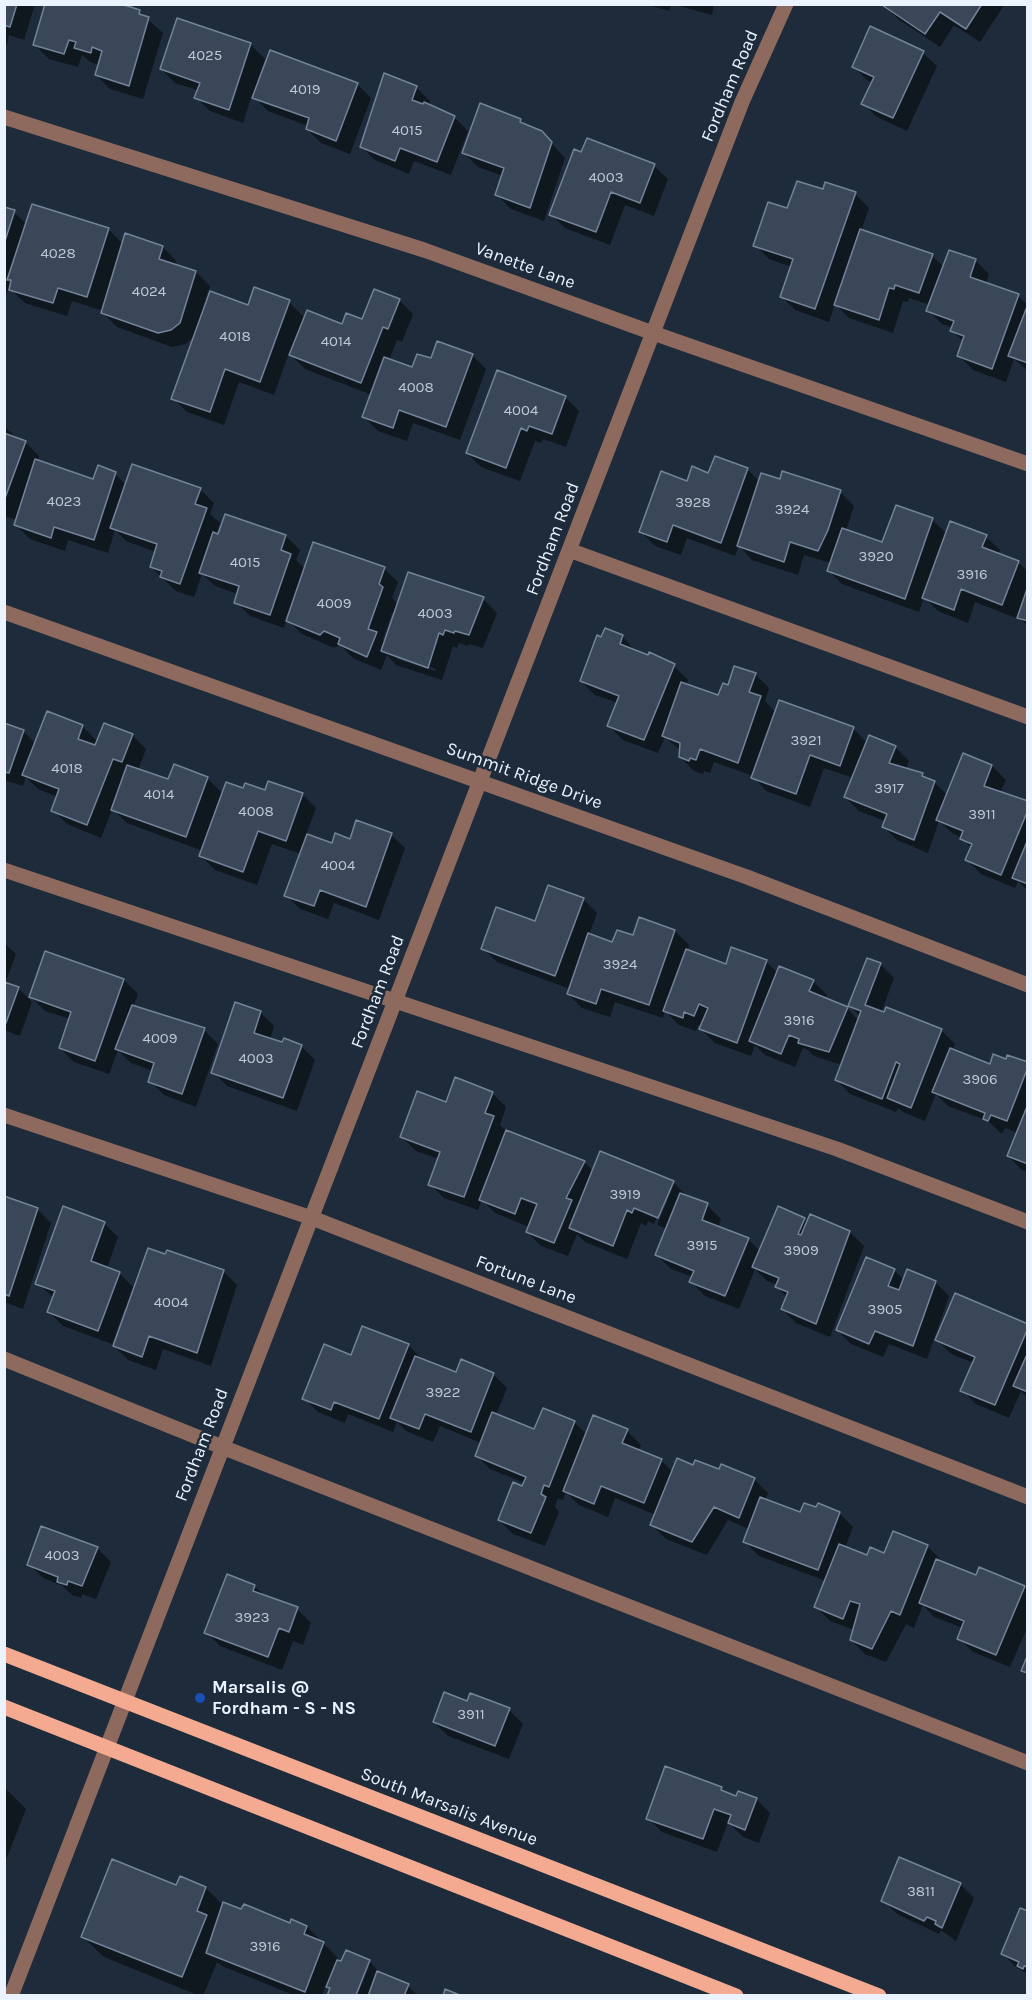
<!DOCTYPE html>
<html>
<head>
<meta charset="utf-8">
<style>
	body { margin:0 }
	#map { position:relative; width:1032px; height:2000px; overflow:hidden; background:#1d2b3b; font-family:Karla,sans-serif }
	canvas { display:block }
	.frame { position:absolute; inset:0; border:6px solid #eaf3fe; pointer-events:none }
</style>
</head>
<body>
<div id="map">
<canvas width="1032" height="2000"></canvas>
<div class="frame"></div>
</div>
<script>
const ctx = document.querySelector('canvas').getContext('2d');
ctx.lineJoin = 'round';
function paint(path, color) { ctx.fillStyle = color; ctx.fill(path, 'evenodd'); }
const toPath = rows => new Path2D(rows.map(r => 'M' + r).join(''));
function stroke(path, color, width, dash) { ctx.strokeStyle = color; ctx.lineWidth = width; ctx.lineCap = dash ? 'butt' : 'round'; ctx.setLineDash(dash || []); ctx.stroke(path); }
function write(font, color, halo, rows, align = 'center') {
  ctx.font = font + ' Karla,sans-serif'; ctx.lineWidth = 5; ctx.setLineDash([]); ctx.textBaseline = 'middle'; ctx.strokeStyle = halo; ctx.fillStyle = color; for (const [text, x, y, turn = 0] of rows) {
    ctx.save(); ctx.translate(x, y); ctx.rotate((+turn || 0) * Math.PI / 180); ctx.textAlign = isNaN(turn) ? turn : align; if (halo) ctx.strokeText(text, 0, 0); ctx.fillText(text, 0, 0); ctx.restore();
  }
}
paint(toPath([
	[4,4,35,4,24,40,9,35,7,45,4,44],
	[645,4,671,4,669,11],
	[672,4,714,4,712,15],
	[1005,4,980,42,954,25,940,47,898,19,884,5],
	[139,12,163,33,143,99,110,89,96,75,100,65,90,62,82,55,78,67,49,59,35,45],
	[178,20,251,45,265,59,257,82,357,84,371,98,350,154,321,143,307,129,308,126,268,111,252,95,243,123,210,111,196,97,198,90,175,83,161,69],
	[923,53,937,66,907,131,877,117,863,103,873,83,867,80,853,66],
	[416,87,430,101,429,106,454,117,468,131,451,175,414,161,409,174,375,160,361,146],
	[520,120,526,126,541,132,565,158,544,221,511,209,497,195,503,176,478,167,464,153],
	[654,166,668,179,654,216,625,205,610,245,565,228,551,214],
	[823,191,855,194,869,208,861,231,932,256,944,267,975,260,989,274,986,284,1018,296,1028,305,1028,371,1014,359,1006,382,973,370,959,356,964,342,952,331,953,328,942,324,928,310,930,305,909,298,908,302,903,301,893,333,849,318,835,304,829,322,795,310,781,296,792,267,769,259,755,245,788,210],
	[4,208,14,212,27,225,108,229,123,244,163,247,176,261,175,266,196,272,210,286,205,300,208,301,249,307,289,302,305,318,343,326,363,321,399,300,413,314,402,342,397,340,389,360,413,368,431,360,472,355,486,369,460,440,413,423,407,441,378,431,364,417,372,395,305,369,289,353,274,395,239,382,224,425,187,412,173,398,195,335,186,344,172,347,117,327,103,313,103,311,72,301,67,316,25,303,9,288,4,300],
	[565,397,579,411,566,447,543,439,541,443,535,441,520,481,481,467,467,453],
	[4,426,19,440,25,442,39,456,37,462,94,481,115,474,126,485,200,489,214,503,210,514,220,523,214,540,217,541,226,516,286,536,300,550,296,560,305,569,384,569,398,582,392,598,398,604,483,599,497,613,483,648,469,644,468,646,459,643,457,648,453,646,442,680,396,665,387,655,381,670,353,658,340,645,334,648,302,634,287,619,284,628,250,616,236,602,238,594,215,586,202,574,194,597,176,591,151,567,156,552,126,541,115,530,108,553,68,540,65,551,30,539,16,525,17,520,4,516],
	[392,613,395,614,385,642,383,639],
	[397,655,436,669,435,671,397,659],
	[747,469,760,482,781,480,840,492,854,506,846,531,883,544,897,507,932,520,947,534,986,537,1000,550,998,555,1018,562,1028,572,1028,626,1017,616,1016,618,975,602,968,623,938,611,924,597,919,612,842,584,828,570,831,563,804,555,798,575,752,560,739,546,735,556,687,538,681,555,655,546,641,532,688,483,709,475],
	[622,636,636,652,674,666,688,680,686,685,719,697,729,687,755,674,769,688,765,701,776,713,853,728,867,743,895,747,909,761,906,769,922,775,928,780,934,782,948,796,964,755,992,766,1006,780,1000,793,1028,803,1028,891,1018,881,1015,888,981,874,967,860,972,848,962,838,952,833,939,821,928,853,897,840,883,826,885,821,859,811,845,797,853,778,824,768,810,807,766,791,753,776,714,762,710,773,704,771,703,774,694,771,680,757,681,751,665,737,658,753,623,740,609,726,618,703,595,695,581,681],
	[48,713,83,727,98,742,132,735,146,749,138,770,169,781,207,778,223,794,244,790,302,794,316,808,306,835,333,845,391,835,405,848,379,920,334,903,328,919,300,909,286,895,301,854,272,844,257,885,215,870,201,856,203,851,127,823,112,809,101,838,67,824,53,810,58,797,38,789,26,777,23,786,4,780,4,724,23,731,36,744],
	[583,899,597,913,589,935,613,944,634,937,640,919,675,931,689,945,687,951,726,966,766,962,778,973,813,981,827,995,825,999,847,1008,859,1021,861,1017,850,1006,880,964,894,978,881,1013,941,1030,955,1044,953,1051,991,1066,1006,1060,1028,1064,1028,1172,1022,1170,1008,1156,1018,1133,1005,1128,1002,1134,988,1121,948,1106,936,1094,925,1121,903,1112,898,1108,896,1112,850,1094,837,1080,842,1065,814,1056,808,1050,803,1048,795,1067,765,1055,755,1045,751,1056,715,1043,701,1029,702,1027,698,1025,696,1031,679,1025,665,1011,663,1018,615,1002,610,1017,582,1008,568,994,570,989,497,962,483,948],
	[4,943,16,954,5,984,18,988,32,1002,20,1036,4,1030],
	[46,953,124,980,138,994,133,1007,204,1030,218,1044,196,1107,164,1095,150,1081,153,1071,131,1063,118,1050,109,1074,74,1062,60,1048,70,1019,45,1011,31,997],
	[260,1012,274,1026,270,1040,301,1046,315,1060,297,1111,227,1086,213,1072],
	[492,1093,506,1107,500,1125,508,1133,584,1162,593,1171,673,1182,688,1197,707,1205,721,1219,718,1228,748,1239,760,1251,804,1219,808,1223,850,1232,864,1246,830,1337,796,1323,782,1309,787,1297,777,1287,778,1285,767,1281,755,1269,739,1309,705,1296,691,1282,693,1277,671,1269,657,1255,667,1229,657,1225,673,1187,669,1187,654,1224,648,1221,646,1226,641,1223,627,1259,585,1242,577,1234,568,1256,541,1246,527,1232,529,1227,495,1213,482,1200,478,1210,444,1198,430,1184,439,1159,416,1151,402,1137,447,1104],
	[4,1200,37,1209,51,1223,23,1309,4,1302],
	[104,1223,118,1237,107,1268,119,1273,135,1289,223,1271,237,1285,211,1366,163,1349,156,1370,128,1360,114,1346,128,1309,125,1308,112,1344,63,1326,49,1312,54,1298,37,1283],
	[894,1270,904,1280,935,1282,949,1296,927,1359,889,1344,883,1357,851,1344,837,1330],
	[1028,1326,1028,1398,1021,1391,1009,1418,976,1404,962,1390,974,1363,951,1354,937,1340],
	[408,1345,422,1359,457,1374,493,1374,507,1388,496,1415,535,1431,574,1422,587,1435,627,1431,641,1445,638,1451,661,1460,673,1472,694,1467,754,1479,768,1493,765,1500,801,1514,839,1513,853,1527,845,1548,867,1557,927,1546,941,1560,941,1562,977,1576,1024,1587,1028,1591,1028,1626,1010,1667,973,1652,959,1638,963,1628,934,1617,923,1605,914,1628,906,1624,886,1662,865,1654,851,1640,854,1630,830,1621,816,1607,826,1581,759,1556,745,1542,749,1529,728,1520,707,1555,666,1539,652,1525,656,1515,615,1498,608,1517,579,1505,566,1492,563,1500,558,1498,555,1507,559,1512,545,1546,513,1534,499,1520,525,1483,490,1469,477,1456,481,1443,440,1426,433,1442,406,1431,397,1422,393,1432,348,1414,345,1423,318,1412,304,1398,351,1357],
	[97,1548,111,1562,96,1599,82,1594,81,1598,72,1595,63,1586,43,1578,29,1564],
	[254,1586,265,1596,297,1609,311,1623,303,1645,293,1641,282,1670,220,1646,206,1632],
	[509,1710,523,1724,509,1759,448,1736,434,1722],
	[4,1787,26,1809,4,1865],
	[721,1788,727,1794,737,1798,756,1799,770,1813,759,1843,743,1837,728,1822,717,1852,662,1832,648,1818],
	[181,1878,206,1888,224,1906,291,1924,292,1921,307,1927,337,1957,336,1961,342,1963,369,1961,382,1975,408,1986,418,1996,357,1996,369,1966,366,1966,331,1990,326,1985,322,1996,296,1996,222,1966,217,1962,203,1996,200,1996,104,1957,83,1937,177,1887],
	[960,1884,974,1898,956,1941,941,1930,939,1934,897,1914,883,1900],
	[1028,1912,1028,1974,1017,1968,1003,1954]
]), '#0007');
const building = toPath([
	[4,4,17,4,10,27,4,25,4,4],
	[45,4,121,4,140,10,139,14,149,17,129,86,95,75,102,51,92,47,91,53,74,48,76,42,69,40,64,54,33,45,45,4],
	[982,4,966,29,940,12,925,34,882,5,982,4],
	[177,18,251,43,229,110,194,98,200,83,160,69,177,18],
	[870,26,924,51,893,118,861,104,874,77,852,67,870,26],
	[270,50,358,83,336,141,306,129,309,118,252,98,270,50],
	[384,73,417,86,412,100,423,104,424,102,455,116,437,162,400,148,395,161,360,147,384,73],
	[480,103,521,119,520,122,542,131,552,142,530,208,495,195,504,168,462,153,480,103],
	[587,138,655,164,640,203,611,192,596,232,549,215,574,149,581,152,587,138],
	[797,181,823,189,825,182,856,192,815,309,780,297,793,259,753,246,768,202,787,208,797,181],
	[32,204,109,228,87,297,58,288,53,303,9,290,11,280,7,280,32,204],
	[4,207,15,210,4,244,4,207],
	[860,229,933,254,919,293,895,285,894,289,889,288,879,320,834,305,860,229],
	[125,233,163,246,159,259,196,271,180,323,171,330,158,333,101,313,125,233],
	[949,250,976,259,970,277,1019,294,992,369,957,356,964,336,950,331,954,321,926,311,949,250],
	[254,287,290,300,260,382,225,369,210,412,171,399,210,291,248,305,254,287],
	[374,289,400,299,388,329,383,327,361,383,289,355,307,310,342,324,346,313,362,319,374,289],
	[1028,304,1028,363,1008,356,1028,304],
	[437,341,473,354,446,427,399,410,393,428,362,417,384,357,412,367,417,354,431,358,437,341],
	[497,370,566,396,552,434,529,426,527,431,521,428,506,468,466,453,497,370],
	[4,433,26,441,4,501,4,433],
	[715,456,748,468,721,543,673,525,667,542,639,532,661,471,687,481,692,466,708,473,715,456],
	[35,459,93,479,98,465,116,472,94,540,54,527,51,538,14,525,35,459],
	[132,464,201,488,195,504,207,508,180,584,160,577,162,571,150,567,157,544,110,528,132,464],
	[782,471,841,490,828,530,818,551,790,542,784,562,737,546,761,473,780,479,782,471],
	[896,505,933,518,905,599,827,571,842,528,882,542,896,505],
	[225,514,286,535,281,550,291,554,270,615,234,603,239,586,199,573,213,532,218,534,225,514],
	[950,521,987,535,982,547,1019,561,1002,605,961,589,954,610,922,598,950,521],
	[313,542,385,567,379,584,383,587,368,629,377,632,367,657,338,644,340,638,324,631,320,635,286,621,313,542],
	[408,572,484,597,469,635,455,631,454,633,445,630,443,635,439,633,428,668,381,651,408,572],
	[1028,586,1028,621,1017,618,1028,586],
	[605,628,623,635,620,644,648,655,649,652,675,664,644,740,607,726,619,696,580,681,597,635,601,637,605,628],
	[734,666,756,673,749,692,761,696,738,763,700,749,696,760,690,758,689,761,679,757,680,743,662,736,681,682,718,695,723,683,728,685,734,666],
	[779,700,854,727,840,766,810,755,796,794,751,778,779,700],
	[47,711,83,725,78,739,95,745,104,723,133,734,122,762,113,759,87,825,51,811,59,789,22,775,47,711],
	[4,723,24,730,9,773,4,772,4,723],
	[869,735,896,746,889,763,923,773,922,776,935,781,914,840,882,827,887,814,844,797,869,735],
	[963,753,992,765,984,786,1028,801,1028,810,1001,875,965,860,972,844,960,839,963,831,936,820,963,753],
	[174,764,208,777,186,837,111,810,127,765,168,779,174,764],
	[268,781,303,793,286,841,258,831,243,872,199,856,226,782,243,788,245,783,265,790,268,781],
	[356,820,392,833,366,907,320,890,314,906,284,896,307,834,332,843,335,833,350,839,356,820],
	[1028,839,1028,884,1012,878,1028,839],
	[548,885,584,898,555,976,481,949,496,907,535,921,548,885],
	[639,917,675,930,649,1005,601,989,596,1004,567,994,588,933,612,942,617,930,633,935,639,917],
	[731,947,767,960,737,1043,699,1029,708,1008,699,1004,694,1016,684,1012,683,1018,663,1011,686,949,726,964,731,947],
	[45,951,124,979,95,1061,59,1048,71,1012,29,997,45,951],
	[867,958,881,963,865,1005,884,1012,886,1007,942,1029,911,1108,887,1098,900,1064,896,1062,882,1099,835,1080,861,1011,848,1006,867,958],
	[779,966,814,980,809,991,848,1007,829,1052,798,1043,799,1039,789,1035,781,1054,749,1041,779,966],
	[4,982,19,987,6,1023,4,1022,4,982],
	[235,1002,261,1011,254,1033,282,1042,284,1038,302,1045,283,1098,211,1073,235,1002],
	[132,1005,205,1028,182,1094,148,1082,154,1063,115,1049,132,1005],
	[950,1048,990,1064,993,1054,1006,1059,1007,1055,1028,1062,1028,1067,1007,1121,991,1115,988,1121,983,1119,985,1113,932,1092,950,1048],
	[455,1077,493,1092,485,1113,494,1116,464,1197,428,1185,440,1152,400,1137,417,1091,446,1102,455,1077],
	[1028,1104,1028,1164,1007,1156,1028,1104],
	[506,1130,585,1161,566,1198,572,1200,554,1243,526,1232,537,1204,521,1198,515,1214,479,1200,506,1130],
	[600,1151,674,1181,658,1218,634,1208,632,1213,627,1210,613,1246,569,1228,600,1151],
	[680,1193,708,1203,702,1220,749,1238,725,1296,689,1282,694,1271,655,1255,680,1193],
	[4,1196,38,1208,9,1296,4,1294,4,1196],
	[63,1206,105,1222,91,1261,120,1272,98,1331,47,1312,55,1291,35,1284,63,1206],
	[778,1206,805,1218,798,1234,801,1235,810,1214,850,1231,816,1324,781,1309,788,1292,775,1287,779,1278,752,1267,778,1206],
	[148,1248,165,1254,167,1250,224,1270,197,1353,149,1336,142,1357,113,1346,148,1248],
	[866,1257,895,1269,888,1286,899,1290,907,1269,936,1281,913,1346,875,1331,869,1344,836,1330,866,1257],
	[955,1293,1028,1324,1028,1328,995,1405,960,1391,975,1357,935,1340,955,1293],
	[362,1326,409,1344,379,1419,334,1402,331,1410,302,1399,324,1344,351,1355,362,1326],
	[1028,1352,1028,1392,1013,1386,1028,1352],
	[415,1356,456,1372,461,1359,494,1373,471,1432,425,1414,419,1429,390,1418,415,1356],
	[543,1408,575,1421,549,1487,544,1485,541,1494,546,1497,531,1533,498,1520,513,1482,522,1486,526,1477,475,1456,492,1412,534,1429,543,1408],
	[593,1415,628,1429,622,1443,662,1459,644,1503,601,1486,594,1504,563,1491,593,1415],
	[677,1458,693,1465,695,1460,719,1469,721,1464,755,1478,739,1518,714,1507,692,1542,650,1525,677,1458],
	[760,1497,800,1512,804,1503,816,1507,818,1503,840,1512,818,1570,743,1542,760,1497],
	[41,1526,98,1547,82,1586,68,1581,67,1585,57,1582,58,1577,27,1565,41,1526],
	[893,1531,928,1545,900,1615,891,1611,872,1649,850,1640,860,1604,850,1601,843,1619,814,1607,839,1544,867,1555,870,1547,884,1553,893,1531],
	[936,1559,976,1575,979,1567,1025,1586,996,1655,957,1639,964,1621,919,1603,936,1559],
	[227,1574,255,1585,253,1591,298,1607,289,1632,279,1628,268,1657,204,1633,227,1574],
	[1028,1654,1028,1673,1021,1671,1028,1654],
	[444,1692,467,1701,470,1693,510,1708,495,1746,433,1722,444,1692],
	[665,1766,722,1787,721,1790,736,1796,738,1791,757,1798,745,1830,728,1823,731,1815,714,1809,703,1839,646,1819,665,1766],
	[899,1857,961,1883,942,1928,935,1924,936,1921,927,1917,924,1921,881,1901,899,1857],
	[112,1859,176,1885,180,1876,206,1887,197,1911,207,1915,182,1977,81,1937,112,1859],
	[223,1902,241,1909,244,1904,290,1923,291,1919,307,1926,304,1934,324,1942,305,1992,206,1953,223,1902],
	[1020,1908,1028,1911,1028,1967,1024,1966,1023,1969,1017,1966,1019,1962,1001,1954,1020,1908],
	[346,1950,370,1960,356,1995,357,1996,327,1996,330,1988,326,1987,337,1960,341,1961,346,1950],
	[377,1971,409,1984,404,1996,368,1996,377,1971],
	[445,1989,462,1996,443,1996,445,1989]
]);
paint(building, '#394759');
stroke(building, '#738398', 1.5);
stroke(toPath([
	[4,117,424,250,653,333,1028,464],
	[569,550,1028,717],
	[4,612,747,877,1028,985],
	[4,870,837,1149,1028,1222],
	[4,1115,312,1218,1028,1497],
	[4,1359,222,1447,1028,1763],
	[11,1996,742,102,786,4]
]), '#8e6a5e', 15);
stroke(toPath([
	[4,1654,879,1996],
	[4,1707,736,1996]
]), '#f3aa90', 15);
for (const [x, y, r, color] of [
	[200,1698,6,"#1a4fb4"]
]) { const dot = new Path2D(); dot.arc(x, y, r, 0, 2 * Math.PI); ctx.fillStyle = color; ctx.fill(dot); stroke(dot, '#1d2b3b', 2); }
write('15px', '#bec8d5', null, [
	["4025",205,56],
	["4019",305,90],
	["4015",407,131],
	["4003",606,178],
	["4028",58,254],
	["4024",149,292],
	["4018",235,337],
	["4014",336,342],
	["4008",416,388],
	["4004",521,411],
	["4023",64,502],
	["3928",693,503],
	["3924",792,510],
	["3920",876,557],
	["4015",245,563],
	["3916",972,575],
	["4009",334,604],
	["4003",435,614],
	["3921",806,741],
	["4018",67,769],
	["3917",889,789],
	["4014",159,795],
	["4008",256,812],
	["3911",982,815],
	["4004",338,866],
	["3924",620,965],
	["3916",799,1021],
	["4009",160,1039],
	["4003",256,1059],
	["3906",980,1080],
	["3919",625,1195],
	["3915",702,1246],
	["3909",801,1251],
	["4004",171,1303],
	["3905",885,1310],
	["3922",443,1393],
	["4003",62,1556],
	["3923",252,1618],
	["3911",471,1715],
	["3811",921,1892],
	["3916",265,1947]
]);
write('18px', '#eaf3fe', '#1d2b3b', [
	["Fordham Road",730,86,-67],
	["Vanette Lane",525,266,20],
	["Fordham Road",553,539,-69],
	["Summit Ridge Drive",524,776,20],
	["Fordham Road",378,992,-69],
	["Fortune Lane",526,1280,21],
	["Fordham Road",202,1445,-69],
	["South Marsalis Avenue",449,1807,21]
]);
write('bold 18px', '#eaf3fe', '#1d2b3b', [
	["Marsalis @",212,1688],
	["Fordham - S - NS",212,1709]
], 'left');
</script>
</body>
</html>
